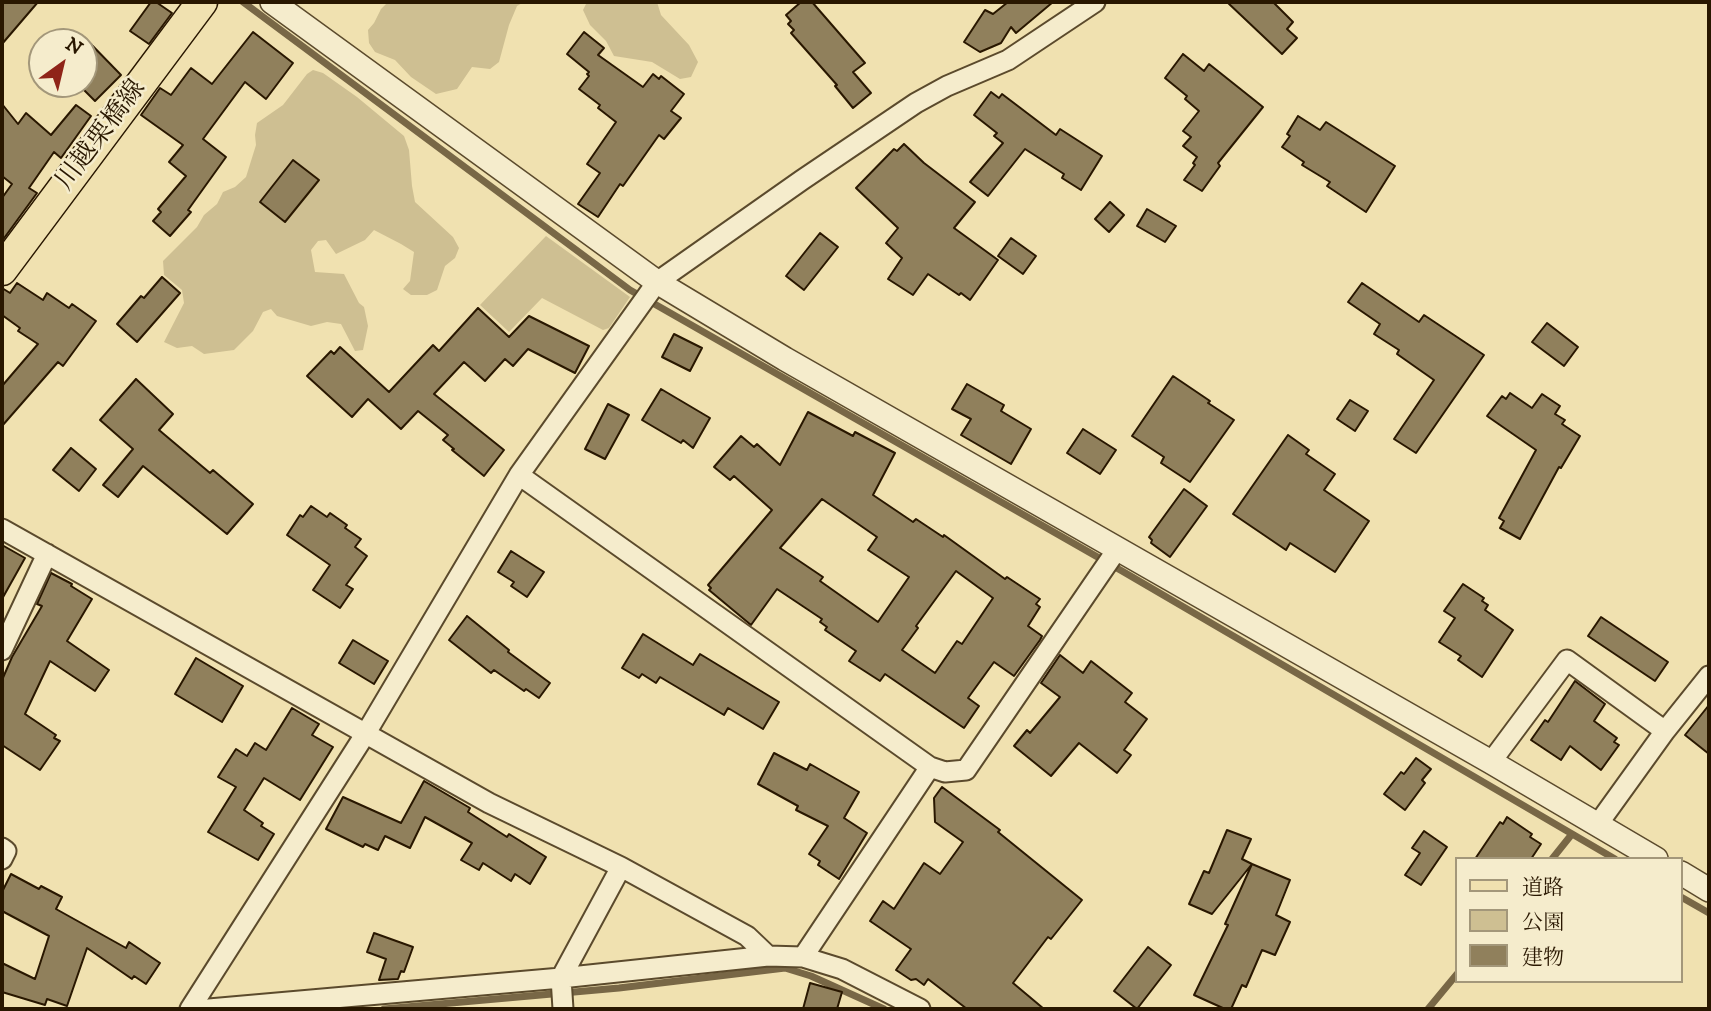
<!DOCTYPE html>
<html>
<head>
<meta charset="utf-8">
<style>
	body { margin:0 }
	#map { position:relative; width:1711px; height:1011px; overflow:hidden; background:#f0e1b0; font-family:"IM FELL DW Pica","Noto Serif JP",serif }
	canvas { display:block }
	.frame { position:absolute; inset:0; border:4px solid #291700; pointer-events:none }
	.legend { position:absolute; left:1455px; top:857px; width:228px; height:126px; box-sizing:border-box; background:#f5eccc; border:2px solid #a3977a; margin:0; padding:9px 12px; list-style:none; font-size:21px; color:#291700 }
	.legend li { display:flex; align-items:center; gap:14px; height:35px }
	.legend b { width:35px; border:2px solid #a3977a }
	.north { position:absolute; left:28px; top:28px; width:70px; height:70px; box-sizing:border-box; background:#f5eccc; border:2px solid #a3977a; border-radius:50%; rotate:34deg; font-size:19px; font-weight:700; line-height:28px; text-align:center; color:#291700 }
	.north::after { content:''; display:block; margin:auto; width:24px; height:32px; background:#8f2418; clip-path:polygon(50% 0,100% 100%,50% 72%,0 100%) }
</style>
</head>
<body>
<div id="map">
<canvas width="1711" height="1011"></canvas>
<div class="frame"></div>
<ul class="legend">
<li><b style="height:9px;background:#f0e1b0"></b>道路</li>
<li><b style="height:19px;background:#cebf92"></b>公園</li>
<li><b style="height:19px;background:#90805c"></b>建物</li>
</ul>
<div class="north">N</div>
</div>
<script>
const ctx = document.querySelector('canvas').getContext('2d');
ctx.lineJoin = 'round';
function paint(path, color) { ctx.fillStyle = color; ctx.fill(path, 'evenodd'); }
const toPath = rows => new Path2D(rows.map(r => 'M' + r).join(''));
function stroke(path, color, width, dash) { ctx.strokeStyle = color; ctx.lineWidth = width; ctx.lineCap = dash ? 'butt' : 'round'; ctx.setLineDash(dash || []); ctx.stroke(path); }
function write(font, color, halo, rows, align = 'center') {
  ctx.font = font + ' "IM FELL DW Pica","Noto Serif JP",serif'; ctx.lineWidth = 5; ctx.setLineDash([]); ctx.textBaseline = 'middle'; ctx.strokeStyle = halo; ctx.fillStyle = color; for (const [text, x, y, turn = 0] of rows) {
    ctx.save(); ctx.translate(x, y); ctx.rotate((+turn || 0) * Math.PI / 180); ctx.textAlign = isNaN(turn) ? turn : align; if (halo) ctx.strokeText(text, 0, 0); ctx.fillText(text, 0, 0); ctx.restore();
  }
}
paint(toPath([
	[388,2,524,2,517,6,509,25,499,62,490,69,472,67,457,89,436,94,411,77,395,60,375,52,369,43,368,30,374,23,381,9],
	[587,2,657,2,661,15,689,45,698,62,691,77,680,79,652,62,614,56,606,41,590,25,583,10],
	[313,70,323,73,357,97,404,136,409,150,412,186,415,202,453,237,459,248,455,258,445,266,437,290,427,295,411,295,403,289,410,281,414,252,401,244,374,230,365,240,336,254,326,240,318,241,311,250,315,272,344,274,359,303,364,307,368,326,363,350,355,351,341,324,327,322,311,326,277,316,271,309,263,312,253,331,234,350,204,354,192,346,177,348,164,342,184,303,182,290,164,275,163,261,197,227,204,215,217,204,223,192,235,187,246,177,256,145,255,135,257,123,283,105,307,74],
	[546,236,630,297,609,328,603,330,542,298,509,332,480,305]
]), '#cebf92');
stroke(toPath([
	[243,2,630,290,1122,571,1615,859],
	[1552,859,1572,834],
	[1681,897,1709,913],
	[384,1009,619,988,785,968,811,976,884,1009],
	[1428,1009,1457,974]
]), '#786746', 7);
const building = toPath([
	[2,2,38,2,2,44,2,2],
	[151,2,156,2,172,13,149,44,130,31,151,2],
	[801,2,812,2,865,63,853,72,871,93,853,108,835,86,837,85,791,33,794,30,788,24,791,21,786,15,801,2],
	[1008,2,1053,2,1016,33,1011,27,1001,43,980,52,964,42,985,10,993,14,1008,2],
	[1227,2,1273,2,1293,22,1287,29,1297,38,1282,54,1227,2],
	[253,32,293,63,266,99,245,82,203,139,226,157,188,210,191,212,170,236,153,221,161,212,158,209,186,176,169,162,183,145,141,115,160,88,171,95,191,68,212,84,253,32],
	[584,32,604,48,598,55,643,87,653,74,659,79,661,76,684,94,671,111,681,118,664,139,659,135,623,186,620,184,598,217,578,204,600,173,587,164,616,122,598,108,600,105,579,89,589,76,587,74,589,72,567,54,584,32],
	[84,37,121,75,95,101,84,90,84,37],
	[1183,54,1204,71,1209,64,1263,107,1218,163,1220,166,1202,191,1184,180,1195,165,1193,163,1197,157,1183,146,1191,137,1183,131,1199,111,1185,99,1187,96,1165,78,1183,54],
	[991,92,999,98,1002,94,1056,135,1060,129,1102,156,1081,190,1062,178,1064,174,1025,149,988,196,970,182,1003,143,994,136,997,133,974,115,991,92],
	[2,104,18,124,26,113,51,135,76,105,91,116,61,158,54,152,29,188,37,193,2,241,2,198,12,184,2,176,2,104],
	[1298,116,1320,130,1326,122,1395,166,1366,212,1327,186,1330,182,1302,165,1304,162,1282,147,1290,136,1287,134,1298,116],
	[904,144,924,163,975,202,954,228,998,260,970,300,961,293,959,295,928,274,913,295,888,279,902,258,886,243,898,228,856,188,894,149,897,151,904,144],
	[293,160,319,180,285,222,260,202,293,160],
	[1110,202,1124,215,1109,232,1095,219,1110,202],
	[1147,209,1176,226,1165,242,1137,226,1147,209],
	[820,233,838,247,804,290,786,276,820,233],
	[1011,238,1036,256,1023,274,998,256,1011,238],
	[162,277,180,293,137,342,117,324,141,296,144,298,162,277],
	[17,283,43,300,47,293,69,308,72,304,96,321,63,366,58,362,2,426,2,386,38,344,18,331,20,328,2,315,2,288,10,293,17,283],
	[1362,283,1419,322,1424,315,1484,355,1416,453,1394,439,1434,380,1397,354,1399,350,1374,334,1380,324,1348,302,1362,283],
	[478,308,509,337,529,316,589,346,575,373,528,349,513,366,505,359,485,381,464,362,434,394,504,450,484,476,452,450,454,449,443,440,448,435,418,411,401,429,368,399,352,417,307,376,331,351,334,354,340,347,389,392,433,345,439,351,478,308],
	[1547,323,1578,347,1564,366,1532,342,1547,323],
	[674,334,702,348,690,371,662,357,674,334],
	[1173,376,1210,401,1208,403,1234,420,1190,482,1161,463,1164,457,1132,436,1173,376],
	[136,379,173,414,159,430,210,473,213,470,253,504,227,534,143,466,118,497,103,485,133,449,100,420,136,379],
	[967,384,1004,405,1001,411,1031,429,1011,464,961,435,971,419,952,409,967,384],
	[661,389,710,418,693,448,683,440,681,443,642,420,661,389],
	[1510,393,1532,408,1542,394,1560,406,1555,414,1565,420,1562,424,1580,436,1561,468,1559,467,1520,539,1500,528,1504,521,1499,518,1536,450,1487,416,1502,396,1506,399,1510,393],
	[1350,400,1368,411,1355,431,1337,419,1350,400],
	[608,404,629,415,605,459,585,449,608,404],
	[808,412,853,436,855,432,895,453,873,495,913,522,916,519,943,537,944,535,1005,579,1007,577,1040,599,1036,604,1040,607,1028,626,1042,636,1040,640,1014,676,994,662,968,698,979,706,964,728,885,674,880,681,849,661,856,651,825,630,827,627,820,622,822,619,777,589,751,625,709,590,711,588,708,585,772,510,734,476,730,480,714,467,741,436,754,447,757,444,780,465,808,412],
	[822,499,877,537,868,550,909,577,878,622,820,581,823,577,780,548,822,499],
	[956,571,993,598,962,644,957,641,935,673,902,650,918,628,916,626,956,571],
	[1083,429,1116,450,1100,474,1067,453,1083,429],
	[1288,435,1309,450,1306,454,1335,474,1324,490,1369,521,1335,572,1290,543,1286,550,1233,514,1288,435],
	[71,448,96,469,79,491,53,470,71,448],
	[1184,489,1207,506,1170,557,1151,543,1152,540,1149,537,1184,489],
	[311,506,327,517,330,513,347,525,345,528,361,539,355,547,367,556,346,585,353,589,340,608,313,590,330,565,287,535,300,515,303,517,311,506],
	[2,545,25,558,2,599,2,545],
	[511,551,544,572,527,597,511,586,514,582,498,572,511,551],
	[51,573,72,584,71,586,92,599,67,641,109,670,95,691,50,661,25,714,56,735,54,738,60,741,40,770,2,745,2,680,12,657,42,606,37,604,51,573],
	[1463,584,1484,598,1482,601,1488,605,1485,610,1513,630,1482,677,1458,660,1461,656,1439,642,1455,618,1444,611,1463,584],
	[467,616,509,650,508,652,550,683,539,698,526,689,524,691,494,670,491,673,449,640,467,616],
	[1601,617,1668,662,1655,681,1588,636,1601,617],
	[643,634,693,665,700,654,779,702,763,729,728,708,724,715,660,677,656,683,642,674,639,678,622,668,643,634],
	[353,640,388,661,374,684,339,663,353,640],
	[1060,655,1083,673,1091,661,1132,693,1125,702,1147,719,1124,750,1131,755,1117,773,1079,743,1051,776,1014,746,1027,730,1030,733,1060,697,1041,683,1060,655],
	[196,658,243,686,222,722,175,694,196,658],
	[1575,681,1605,704,1594,721,1617,738,1614,742,1619,745,1601,770,1570,746,1561,760,1531,740,1545,720,1548,722,1575,681],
	[1709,705,1709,754,1685,735,1709,705],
	[292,708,319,724,312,735,333,747,300,800,264,778,244,810,263,823,261,826,274,834,258,860,208,832,236,787,218,777,236,749,247,756,255,743,266,750,292,708],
	[774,753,807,770,810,764,859,792,844,818,867,833,839,879,818,865,820,861,809,854,828,826,796,810,798,806,758,784,774,753],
	[1416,758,1431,769,1422,780,1425,783,1405,810,1384,794,1401,772,1404,774,1416,758],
	[424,781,470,808,468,812,507,837,509,834,546,857,530,884,515,874,511,881,483,863,479,870,461,860,472,843,425,817,410,848,385,836,378,850,365,844,363,847,326,829,343,797,401,823,424,781],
	[942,787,1000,830,998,832,1082,900,1051,939,1048,937,1013,983,1044,1009,967,1009,928,979,924,985,916,979,911,980,896,970,911,949,870,921,883,901,894,909,924,863,940,874,963,842,935,822,934,798,942,787],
	[1507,817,1532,834,1530,837,1541,844,1531,859,1475,859,1500,822,1503,824,1507,817],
	[1227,830,1251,839,1242,859,1252,864,1212,914,1189,904,1204,871,1209,873,1227,830],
	[1424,831,1447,847,1421,885,1405,875,1420,853,1412,848,1424,831],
	[1252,864,1290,880,1276,915,1290,922,1275,955,1262,950,1246,987,1242,985,1231,1009,1225,1009,1194,995,1228,925,1225,924,1252,864],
	[11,874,39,889,41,886,62,897,56,909,126,948,129,942,160,963,146,984,134,976,132,979,87,948,67,1006,47,999,45,1005,2,992,2,963,35,979,49,936,2,911,2,892,11,874],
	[374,933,413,947,404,972,401,971,398,979,379,980,386,959,367,952,374,933],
	[1148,947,1171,965,1137,1009,1114,991,1148,947],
	[810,983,842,992,837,1009,803,1009,810,983]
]);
paint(building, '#90805c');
stroke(building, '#291700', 2);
const minor = toPath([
	[519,475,930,767,803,957],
	[2,529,489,803,621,867,747,936,768,956],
	[2,650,47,554],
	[1491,762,1567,660,1665,731],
	[930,767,945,772,966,770,1118,548],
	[1598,824,1665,731,1709,676],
	[2,848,6,851,2,859],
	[190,1009,366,733,519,475,657,282,802,180,916,103,947,86,1008,60,1095,2],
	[209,1009,561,978,768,956,803,957,842,969,920,1009],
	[563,1009,561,978,621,867]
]);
const tertiary = toPath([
	[272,2,657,282,785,359,1491,762,1656,859],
	[1681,873,1709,890]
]);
const primary = toPath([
	[2,270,202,2]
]);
stroke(minor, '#5b4a2c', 23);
stroke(tertiary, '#5b4a2c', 26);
stroke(primary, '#291700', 33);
stroke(minor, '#f5eccc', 19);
stroke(tertiary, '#f5eccc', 23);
stroke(primary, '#f0e1b0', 30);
write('26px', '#291700', '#f5eccc', [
	["川越栗橋線",102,136,-53]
]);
</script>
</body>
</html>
